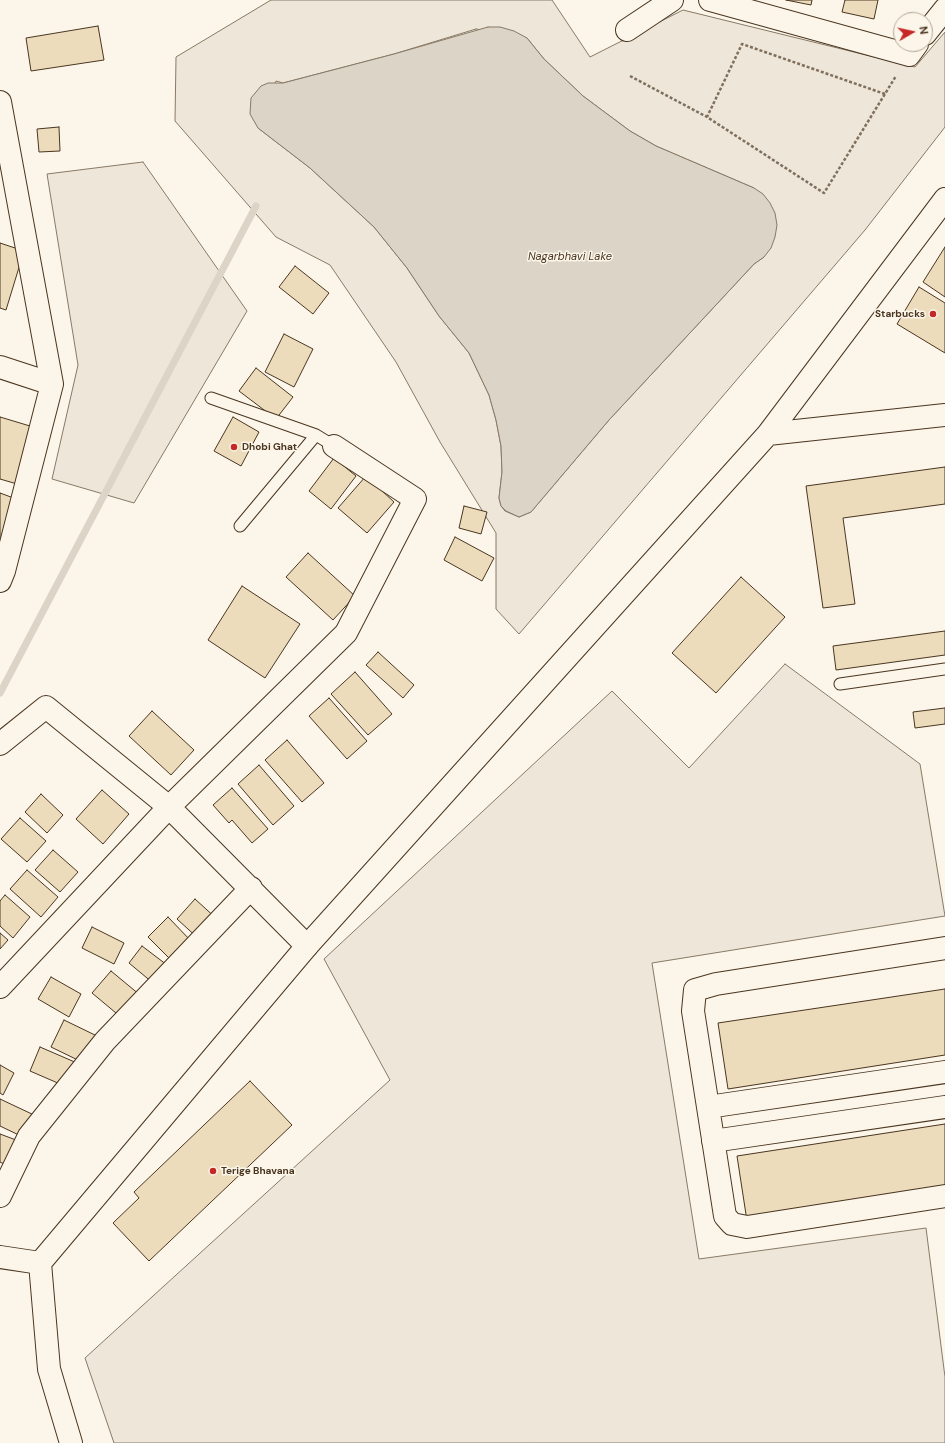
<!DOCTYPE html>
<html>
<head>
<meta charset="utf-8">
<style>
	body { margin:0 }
	#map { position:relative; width:945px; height:1443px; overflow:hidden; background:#fbf6e9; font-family:"DM Sans",sans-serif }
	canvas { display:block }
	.north { position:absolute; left:893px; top:12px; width:40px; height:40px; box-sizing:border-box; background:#fbf6e9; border:1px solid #b4a999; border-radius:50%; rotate:81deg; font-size:11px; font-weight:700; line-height:16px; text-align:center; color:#4a3520 }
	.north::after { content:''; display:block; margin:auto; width:14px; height:18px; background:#c62828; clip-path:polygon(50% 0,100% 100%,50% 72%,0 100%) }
</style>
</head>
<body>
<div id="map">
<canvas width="945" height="1443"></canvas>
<div class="north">N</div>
</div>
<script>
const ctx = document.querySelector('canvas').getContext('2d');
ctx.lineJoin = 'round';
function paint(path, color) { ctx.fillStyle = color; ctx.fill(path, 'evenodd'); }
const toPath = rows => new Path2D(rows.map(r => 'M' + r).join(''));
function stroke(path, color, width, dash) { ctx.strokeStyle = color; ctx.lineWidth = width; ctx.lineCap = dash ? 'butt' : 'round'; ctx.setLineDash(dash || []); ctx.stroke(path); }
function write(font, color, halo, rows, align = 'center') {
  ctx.font = font + ' "DM Sans",sans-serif'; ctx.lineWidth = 3; ctx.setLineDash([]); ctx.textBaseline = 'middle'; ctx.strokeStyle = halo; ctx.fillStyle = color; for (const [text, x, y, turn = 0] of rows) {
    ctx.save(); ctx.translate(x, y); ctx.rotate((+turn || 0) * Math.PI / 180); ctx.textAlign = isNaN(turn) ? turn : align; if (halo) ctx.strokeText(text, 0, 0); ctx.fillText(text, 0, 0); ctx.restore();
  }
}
const green = toPath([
	[271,0,552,0,590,57,683,10,915,67,945,32,945,127,865,230,519,634,496,609,496,533,440,442,396,362,330,265,276,237,175,121,176,57,271,0],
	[476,29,527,38,544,59,583,96,630,131,656,146,754,188,764,257,754,264,609,420,531,512,519,517,505,511,501,506,499,498,502,472,501,446,496,420,489,395,469,353,439,316,407,268,374,227,310,168,258,128,276,81,283,83,394,54,476,29],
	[143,162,247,311,134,503,52,479,78,365,47,174,143,162],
	[785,664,920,764,945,916,652,963,699,1259,926,1228,945,1377,945,1443,114,1443,85,1358,390,1080,324,959,612,691,689,768,785,664]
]);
paint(green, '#ede6d9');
stroke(green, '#887966', 1);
const water = toPath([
	[488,27,500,27,514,31,527,38,544,59,583,96,630,131,656,146,754,188,763,194,770,203,775,213,777,225,775,237,771,248,764,257,754,264,609,420,531,512,519,517,506,511,501,506,499,498,502,472,501,446,496,420,489,395,469,353,439,316,407,268,374,227,310,168,258,128,250,114,251,98,261,86,268,83,283,83,394,54,488,27]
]);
paint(water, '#dcd4c6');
stroke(water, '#887966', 1);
stroke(toPath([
	[0,693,256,206]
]), '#dcd4c6', 7);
const building = toPath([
	[786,0,812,0,811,5,786,0],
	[845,0,878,0,874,19,842,12,845,0],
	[98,26,104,60,31,71,26,38,98,26],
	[59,127,60,151,39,152,37,129,59,127],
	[0,243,24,251,6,310,0,308,0,243],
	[945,247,945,297,923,282,945,247],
	[295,266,329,293,313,314,279,287,295,266],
	[919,287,945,303,945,353,897,324,919,287],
	[284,334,313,349,294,387,265,372,284,334],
	[256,368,293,397,276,419,239,391,256,368],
	[0,417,40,429,24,486,0,479,0,417],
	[233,417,259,432,241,466,214,451,233,417],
	[334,458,356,476,331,509,309,491,334,458],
	[945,467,945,504,843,518,855,604,823,608,806,486,945,467],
	[366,476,394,502,367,533,338,508,366,476],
	[0,493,19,500,0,550,0,493],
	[464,506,487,512,481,534,459,528,464,506],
	[455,537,494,558,482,581,444,560,455,537],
	[308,553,355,596,333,620,286,577,308,553],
	[741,577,785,617,716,693,672,653,741,577],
	[242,586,300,624,265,678,208,640,242,586],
	[945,631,945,655,836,670,833,646,945,631],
	[378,652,414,685,403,698,366,665,378,652],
	[355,672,392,714,368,735,331,694,355,672],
	[329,698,367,741,347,759,309,716,329,698],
	[945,708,945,724,915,728,913,712,945,708],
	[152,711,194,750,171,775,129,736,152,711],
	[287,740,324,783,302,802,265,760,287,740],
	[259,765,294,806,273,825,238,784,259,765],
	[232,788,268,829,252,843,232,820,229,823,213,805,232,788],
	[102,790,129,814,103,844,76,819,102,790],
	[41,794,63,815,47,833,25,812,41,794],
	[20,818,46,841,27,862,1,839,20,818],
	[53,850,78,872,60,892,35,870,53,850],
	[27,870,58,897,41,917,10,889,27,870],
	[5,895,30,917,13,938,0,926,0,901,5,895],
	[195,899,218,920,200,940,177,919,195,899],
	[168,917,191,941,172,961,148,937,168,917],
	[92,927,124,943,114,964,82,948,92,927],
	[0,933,8,940,0,949,0,933],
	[142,946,167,965,153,983,129,963,142,946],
	[111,971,140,995,122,1018,92,993,111,971],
	[51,977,81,994,69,1017,38,999,51,977],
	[945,989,945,1055,728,1089,718,1023,945,989],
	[64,1020,97,1036,84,1063,51,1047,64,1020],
	[40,1047,77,1063,67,1087,30,1071,40,1047],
	[0,1065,14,1073,3,1095,0,1093,0,1065],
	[250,1081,292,1125,149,1261,113,1223,139,1198,134,1192,250,1081],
	[0,1099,34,1115,23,1137,0,1126,0,1099],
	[945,1124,945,1191,747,1221,737,1156,945,1124],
	[0,1134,16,1140,6,1165,0,1162,0,1134]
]);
paint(building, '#ecdcbc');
stroke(building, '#4a3520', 1);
const service = toPath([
	[211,398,316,435,334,446],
	[240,526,316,435],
	[840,684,945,669]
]);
const minor = toPath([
	[710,0,909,55,917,44],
	[627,30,672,0],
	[925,34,945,9],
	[0,102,52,384,4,571,0,581],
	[0,367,52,384],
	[0,744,46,707,169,807,307,946],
	[945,948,716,984,695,990,693,1011,725,1216,732,1224,747,1227,945,1196],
	[0,987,169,807,346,633,415,499,334,446],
	[708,1107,945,1072],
	[713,1141,945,1107],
	[0,1196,29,1136,105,1041,251,888]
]);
const tertiary = toPath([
	[768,434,945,415],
	[0,1257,40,1263],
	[71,1443,49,1369,40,1263,307,946,768,434,945,199]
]);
stroke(service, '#4a3520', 13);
stroke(minor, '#4a3520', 24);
stroke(tertiary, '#4a3520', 24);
stroke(toPath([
	[630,76,707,117],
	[885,94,742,44,707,117,824,193,896,76]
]), '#7f6f5c', 2.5, [3, 2]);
stroke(service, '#fbf6e9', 11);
stroke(minor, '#fbf6e9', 22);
stroke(tertiary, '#fbf6e9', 22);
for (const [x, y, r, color] of [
	[933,314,4,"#c62828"],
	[234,447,4,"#c62828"],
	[213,1171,4,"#c62828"]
]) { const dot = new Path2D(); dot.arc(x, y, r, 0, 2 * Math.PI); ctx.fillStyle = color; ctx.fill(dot); stroke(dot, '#fbf6e9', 1.5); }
write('bold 10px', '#4a3520', '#fbf6e9', [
	["Starbucks",925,314,"right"],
	["Dhobi Ghat",242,447],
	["Terige Bhavana",221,1171]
], 'left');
write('italic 11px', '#4a3520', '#fbf6e9', [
	["Nagarbhavi Lake",570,257]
]);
</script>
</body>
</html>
